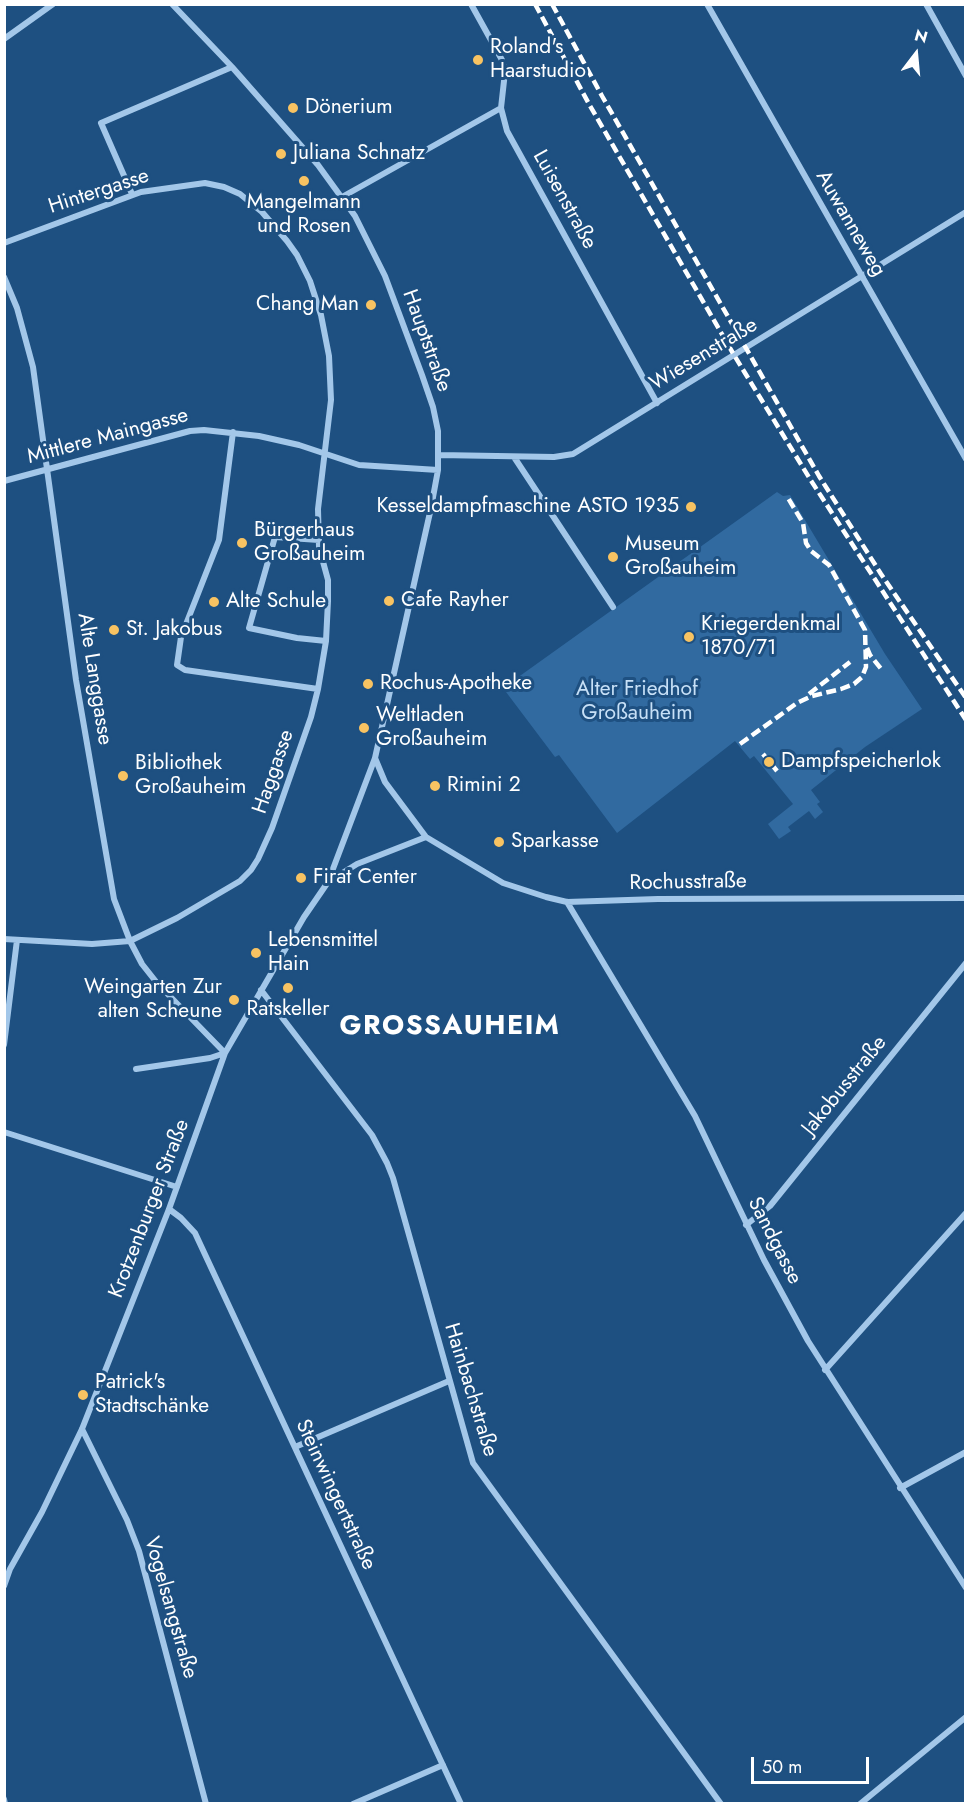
<!DOCTYPE html>
<html>
<head>
<meta charset="utf-8">
<style>
	body { margin:0 }
	#map { position:relative; width:970px; height:1808px; overflow:hidden; background:#1e5081; font-family:Jost,sans-serif }
	canvas { display:block }
	.frame { position:absolute; inset:0; border:6px solid #fff; pointer-events:none }
	.north { position:absolute; left:886px; top:24px; width:60px; height:60px; -webkit-text-stroke:4px #1e5081; paint-order:stroke; rotate:16deg; font-size:16px; font-weight:700; line-height:24px; text-align:center; color:#fff }
	.north::after { content:''; display:block; margin:auto; width:21px; height:27px; background:#fff; clip-path:polygon(50% 0,100% 100%,50% 72%,0 100%) }
	.scale { position:absolute; left:751px; top:1757px; width:118px; height:27px; box-sizing:border-box; border:3px solid #fff; border-top:0; padding-left:8px; font-size:18px; line-height:21px; white-space:nowrap; color:#fff; -webkit-text-stroke:4px #1e5081; paint-order:stroke }
</style>
</head>
<body>
<div id="map">
<canvas width="970" height="1808"></canvas>
<div class="frame"></div>
<div class="north">N</div>
<div class="scale">50 m</div>
</div>
<script>
const ctx = document.querySelector('canvas').getContext('2d');
ctx.lineJoin = 'round';
function paint(path, color) { ctx.fillStyle = color; ctx.fill(path, 'evenodd'); }
const toPath = rows => new Path2D(rows.map(r => 'M' + r).join(''));
function stroke(path, color, width, dash) { ctx.strokeStyle = color; ctx.lineWidth = width; ctx.lineCap = dash ? 'butt' : 'round'; ctx.setLineDash(dash || []); ctx.stroke(path); }
function write(font, color, halo, rows, align = 'center') {
  ctx.font = font + ' Jost,sans-serif'; ctx.lineWidth = 6; ctx.setLineDash([]); ctx.textBaseline = 'middle'; ctx.strokeStyle = halo; ctx.fillStyle = color; for (const [text, x, y, turn = 0] of rows) {
    ctx.save(); ctx.translate(x, y); ctx.rotate((+turn || 0) * Math.PI / 180); ctx.textAlign = isNaN(turn) ? turn : align; if (halo) ctx.strokeText(text, 0, 0); ctx.fillText(text, 0, 0); ctx.restore();
  }
}
paint(toPath([
	[777,492,783,496,790,495,885,654,922,709,865,747,811,790,820,802,817,804,823,812,815,819,809,811,788,827,791,831,779,839,768,824,793,804,754,756,750,759,735,741,617,833,559,755,555,757,503,688]
]), '#316aa0');
stroke(toPath([
	[172,4,232,67,318,165,355,216,385,276,422,375,433,407,438,431,438,470,431,508,375,758,328,882],
	[471,4,502,60,505,72,501,108,507,131,657,403],
	[707,4,966,459],
	[926,4,966,76],
	[4,39,53,4],
	[132,194,101,123,232,67],
	[342,197,501,108],
	[4,243,141,192,205,183,224,187,240,194,262,212,287,241,297,255,310,281,321,315,329,356,331,400,318,509,319,547,328,580,328,601,326,641,318,689,311,717,272,828,258,859,251,870,240,881,177,918,130,941,92,944,4,939],
	[4,277,17,308,33,367,76,680,114,899,130,941,142,964,157,983,225,1053],
	[233,432,219,540,181,637,177,665,185,670,318,689],
	[439,455,554,457,573,454,966,212],
	[514,457,613,607],
	[4,481,190,431,204,430,259,436,299,445,359,465,438,470],
	[319,540,275,537,249,628,297,638,326,641],
	[375,758,385,782,426,837,503,883,546,897,567,902,658,899,966,898],
	[567,902,695,1116,764,1260,808,1341,966,1588],
	[261,990,372,1135,387,1163,393,1178,473,1463,721,1804],
	[4,1045,17,940],
	[136,1069,210,1058,225,1053],
	[4,1132,177,1187],
	[169,1209,181,1218,195,1233,461,1804],
	[746,1225,770,1206,966,963],
	[825,1370,966,1213],
	[82,1429,127,1520,139,1551,206,1804],
	[295,1447,449,1381],
	[900,1488,966,1452],
	[4,1586,10,1569,42,1512,82,1429,169,1209,225,1053,304,917,328,882,357,864,426,837],
	[4,1799,5,1804],
	[353,1804,443,1765],
	[860,1804,966,1717]
]), '#a3c7e9', 6);
stroke(toPath([
	[535,4,589,104,734,355,810,479,966,720],
	[552,4,602,96,819,476,881,574,966,698],
	[867,648,870,655,882,670],
	[809,694,850,662],
	[740,744,797,703,812,696,841,689,854,684,862,677,866,667,865,630,829,565,811,551,806,543,803,523,788,498],
	[763,754,777,771]
]), '#fff', 4.5, [10, 4.5]);
for (const [x, y, r, color] of [
	[478,60,6,"#f8c362"],
	[293,108,6,"#f8c362"],
	[281,154,6,"#f8c362"],
	[304,181,6,"#f8c362"],
	[371,305,6,"#f8c362"],
	[691,507,6,"#f8c362"],
	[242,543,6,"#f8c362"],
	[613,557,6,"#f8c362"],
	[389,601,6,"#f8c362"],
	[214,602,6,"#f8c362"],
	[114,630,6,"#f8c362"],
	[689,637,6,"#f8c362"],
	[368,684,6,"#f8c362"],
	[364,728,6,"#f8c362"],
	[769,762,6,"#f8c362"],
	[123,776,6,"#f8c362"],
	[435,786,6,"#f8c362"],
	[499,842,6,"#f8c362"],
	[301,878,6,"#f8c362"],
	[256,953,6,"#f8c362"],
	[288,988,6,"#f8c362"],
	[234,1000,6,"#f8c362"],
	[83,1395,6,"#f8c362"]
]) { const dot = new Path2D(); dot.arc(x, y, r, 0, 2 * Math.PI); ctx.fillStyle = color; ctx.fill(dot); stroke(dot, '#1e5081', 2); }
write('21px', '#fff', '#1e5081', [
	["Roland's",490,48],
	["Haarstudio",490,72],
	["Dönerium",305,108],
	["Juliana Schnatz",293,154],
	["Mangelmann",304,203,"center"],
	["und Rosen",304,227,"center"],
	["Chang Man",359,305,"right"],
	["Kesseldampfmaschine ASTO 1935",679,507,"right"],
	["Bürgerhaus",254,531],
	["Großauheim",254,555],
	["Museum",625,545],
	["Großauheim",625,569],
	["Cafe Rayher",401,601],
	["Alte Schule",226,602],
	["Kriegerdenkmal",701,625],
	["1870/71",701,649],
	["St. Jakobus",126,630],
	["Rochus-Apotheke",380,684],
	["Weltladen",376,716],
	["Großauheim",376,740],
	["Dampfspeicherlok",781,762],
	["Bibliothek",135,764],
	["Großauheim",135,788],
	["Rimini 2",447,786],
	["Sparkasse",511,842],
	["Firat Center",313,878],
	["Lebensmittel",268,941],
	["Hain",268,965],
	["Weingarten Zur",222,988,"right"],
	["alten Scheune",222,1012,"right"],
	["Ratskeller",288,1010,"center"],
	["Patrick's",95,1383],
	["Stadtschänke",95,1407]
], 'left');
write('21px', '#fff', '#1e5081', [
	["Hintergasse",99,192,-18],
	["Luisenstraße",564,200,61],
	["Auwanneweg",850,224,60],
	["Hauptstraße",426,341,70],
	["Wiesenstraße",704,355,-31],
	["Mittlere Maingasse",108,437,-15],
	["Alte Langgasse",94,679,81],
	["Haggasse",274,772,-71],
	["Rochusstraße",688,883,-1],
	["Jakobusstraße",845,1086,-51],
	["Krotzenburger Straße",150,1209,-69],
	["Sandgasse",774,1241,63],
	["Hainbachstraße",470,1390,73],
	["Steinwingertstraße",335,1495,65],
	["Vogelsangstraße",170,1608,74]
]);
write('21px', '#c7e0f7', '#1e5081', [
	["Alter Friedhof",637,690],
	["Großauheim",637,714]
]);
ctx.letterSpacing = '1.5px';
write('bold 27px', '#fff', '#1e5081', [
	["GROSSAUHEIM",450,1027]
]);
ctx.letterSpacing = '0px';
</script>
</body>
</html>
